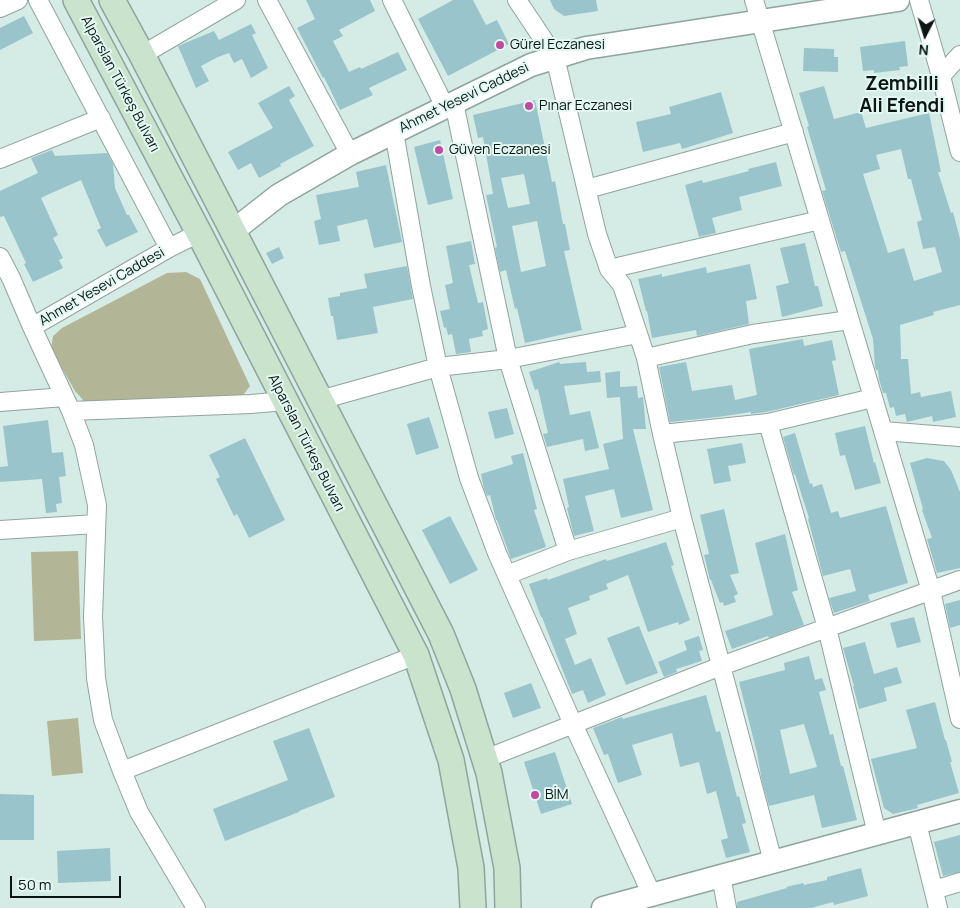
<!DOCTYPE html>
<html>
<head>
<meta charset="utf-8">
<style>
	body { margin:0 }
	#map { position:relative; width:960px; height:908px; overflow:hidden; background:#d5ebe5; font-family:Manrope,sans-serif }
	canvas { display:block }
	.north { position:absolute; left:900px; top:10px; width:50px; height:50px; -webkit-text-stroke:4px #e2f8f2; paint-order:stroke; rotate:185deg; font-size:14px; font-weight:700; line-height:20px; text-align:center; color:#0d1513 }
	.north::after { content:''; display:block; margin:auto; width:18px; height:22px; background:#0d1513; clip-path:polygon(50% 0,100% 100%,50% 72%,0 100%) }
	.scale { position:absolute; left:10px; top:876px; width:111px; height:22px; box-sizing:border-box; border:2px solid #0d1513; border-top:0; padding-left:6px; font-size:15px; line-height:18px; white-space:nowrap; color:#0d1513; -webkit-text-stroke:4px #e2f8f2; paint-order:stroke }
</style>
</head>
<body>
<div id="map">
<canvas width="960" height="908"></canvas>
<div class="north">N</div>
<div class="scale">50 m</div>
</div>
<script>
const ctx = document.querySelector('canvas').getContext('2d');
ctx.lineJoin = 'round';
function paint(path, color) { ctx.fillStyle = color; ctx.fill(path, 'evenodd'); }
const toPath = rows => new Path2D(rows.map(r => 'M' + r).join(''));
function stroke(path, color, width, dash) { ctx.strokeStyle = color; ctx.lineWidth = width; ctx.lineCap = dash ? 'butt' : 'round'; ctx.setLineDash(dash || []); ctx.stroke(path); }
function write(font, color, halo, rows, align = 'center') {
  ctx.font = font + ' Manrope,sans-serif'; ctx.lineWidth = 4; ctx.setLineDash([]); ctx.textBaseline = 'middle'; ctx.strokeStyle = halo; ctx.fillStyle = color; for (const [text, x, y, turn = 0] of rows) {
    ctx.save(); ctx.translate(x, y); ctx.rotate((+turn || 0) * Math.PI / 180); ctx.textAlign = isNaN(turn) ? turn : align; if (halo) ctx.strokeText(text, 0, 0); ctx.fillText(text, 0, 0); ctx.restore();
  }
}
paint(toPath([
	[186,272,200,279,250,386,237,403,221,408,84,401,75,391,51,349,53,336,62,328,167,273],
	[78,551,81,639,34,641,31,552],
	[78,718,83,773,52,776,47,721]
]), '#b3b696');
paint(toPath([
	[306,0,370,0,375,11,339,30,343,36,333,41,349,72,360,67,361,69,398,52,407,70,369,88,373,95,340,110,324,77,323,78,297,28,315,19],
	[453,0,473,0,486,25,497,20,509,44,448,76,418,19],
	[550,0,596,0,598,11,564,16,554,9],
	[24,16,33,33,0,50,0,28],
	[251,24,256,33,252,35,268,68,251,78,242,59,234,63,229,53,218,57,201,66,209,81,196,88,178,46,214,31,219,40],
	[905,41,908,66,899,67,900,70,874,73,874,70,863,71,860,47],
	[804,48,834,49,834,57,838,57,838,72,803,71],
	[289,86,295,96,289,100,314,146,280,164,281,166,259,178,251,163,238,170,228,152,273,128,258,103],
	[824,86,834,119,861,112,866,128,929,113,941,172,938,172,951,213,953,212,960,239,960,305,933,312,934,315,900,325,901,353,901,359,908,359,911,394,920,392,921,397,951,391,956,417,933,422,932,416,907,422,905,414,896,416,894,407,890,408,886,393,883,393,879,379,878,370,876,370,875,367,873,339,845,251,841,252,822,191,826,190,807,127,809,126,799,93],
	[901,149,908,179,911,179,922,220,917,222,923,249,935,247,942,272,914,281,904,248,888,253,863,174,880,169,876,155],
	[721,92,733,133,682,149,680,143,643,152,636,122,671,114,669,107],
	[535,100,552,182,555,181,563,224,565,224,570,250,564,251,582,330,525,343,517,308,515,309,506,270,500,272,495,248,497,247,486,195,493,194,483,137,478,138,473,115],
	[524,174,530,204,508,208,501,178],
	[537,221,546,266,521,272,512,226],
	[440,140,453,199,428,205,414,147],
	[52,150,55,156,107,153,113,164,115,188,127,215,129,215,138,232,106,247,97,230,101,228,81,180,47,195,41,198,58,235,53,238,63,258,59,260,63,268,33,282,24,264,26,263,4,216,0,217,0,191,38,173,31,158],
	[776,162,782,186,739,197,742,210,712,218,716,233,699,237,685,185,702,180,703,183,749,171,748,169],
	[386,165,402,242,374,248,367,219,337,226,340,241,319,245,314,221,321,219,316,195,359,187,356,172],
	[471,241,475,264,469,265,478,303,483,302,488,329,482,331,483,336,469,339,471,352,456,354,452,334,448,335,446,327,444,328,440,311,450,309,445,285,453,283,446,246],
	[805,243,815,286,818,286,823,306,782,317,776,286,789,283,780,248],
	[279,247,284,258,272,264,266,253],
	[750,264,757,299,746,301,749,324,697,336,696,330,652,338,647,311,646,311,638,279,662,274,662,277,706,267,707,273],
	[407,266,413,299,373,307,378,333,337,340,333,316,331,316,328,298,340,296,340,293,367,288,364,274],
	[803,339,804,346,832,340,836,360,832,361,839,395,766,412,751,414,751,412,718,417,670,422,659,367,686,362,692,391,732,385,735,400,757,395,749,349],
	[559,362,560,364,586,362,587,372,600,371,601,382,564,386,570,415,590,411,599,448,585,451,583,439,547,447,543,434,548,433,538,389,535,390,529,372],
	[620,371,620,387,637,386,638,398,643,397,646,429,633,429,653,510,621,518,614,489,585,496,594,531,574,536,567,508,569,507,563,479,609,469,603,444,623,439,620,397,607,398,605,373],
	[507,408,514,434,495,439,488,412],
	[429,417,439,448,416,455,407,424],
	[48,420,52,453,63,452,66,476,59,477,62,503,56,504,57,512,46,513,42,479,0,482,0,467,8,466,3,426],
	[865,426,874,463,875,462,881,483,855,490,845,455,840,456,835,433],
	[795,433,810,484,812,483,813,487,822,484,831,513,838,511,840,518,886,506,908,583,868,595,870,601,834,613,829,598,856,591,850,569,823,576,808,519,809,518,795,474,794,475,783,437],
	[245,438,285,520,249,538,237,514,234,516,216,479,220,477,209,455],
	[742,443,746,463,728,466,731,481,714,484,707,449],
	[523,453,537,509,534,510,546,547,511,559,497,520,496,520,490,495,487,496,484,489,481,474,513,464,511,456],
	[927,458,944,461,951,470,960,492,960,568,937,573,927,539,932,538,922,510,923,509,910,463],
	[724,509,739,573,730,575,738,594,734,596,736,602,724,606,723,602,720,603,711,580,710,580,704,555,709,554,700,515],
	[450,516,478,570,450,584,422,530],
	[785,534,798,590,792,592,804,625,769,638,768,636,732,649,725,631,773,615,755,543],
	[666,542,674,565,671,566,690,620,679,625,678,622,648,632,628,575,606,584,608,589,589,596,590,600,568,608,577,634,565,639,575,665,591,658,606,695,588,703,583,690,572,694,550,638,542,617,541,617,529,584,547,578,548,580,606,559,607,561],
	[960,600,960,625,950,628,945,604],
	[914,617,921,642,897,648,890,623],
	[639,626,658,673,626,685,607,638],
	[699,636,703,650,699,651,702,661,676,669,677,672,664,677,658,662,687,650,684,641],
	[865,642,874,674,897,667,902,683,884,688,887,701,859,709,853,686,854,686,843,648],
	[809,656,815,680,822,678,826,690,819,692,830,735,833,734,841,766,843,766,857,820,822,828,814,795,769,806,762,781,757,753,739,682,785,670,784,663],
	[804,724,817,767,790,774,780,730],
	[531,683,541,708,513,718,504,693],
	[706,695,716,732,720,731,737,797,739,796,746,823,742,824,750,852,726,858,721,840,728,838,716,791,707,794,699,762,680,767,672,733,632,745,642,775,618,783,608,754,604,755,593,728,622,717,623,719],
	[935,702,945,740,946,740,952,762,950,762,959,793,917,805,918,808,893,814,884,808,871,759,917,748,906,710],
	[309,728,335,797,299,811,299,812,225,841,213,809,288,780,273,741],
	[555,752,572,804,541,814,524,762],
	[0,794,34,795,34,840,0,840],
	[960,835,960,872,943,876,934,842],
	[110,848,111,881,58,883,57,851],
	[861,868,868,896,834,905,833,902,811,908,737,908,737,902,787,888,786,887,803,883,804,885,827,880,827,877]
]), '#9ac4cb');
const minor = toPath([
	[38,0,169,248],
	[267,0,350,154],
	[392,0,445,107],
	[517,0,555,57,597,234,609,269,622,285,646,358,662,434,682,518,773,862],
	[754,0,931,591,960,719],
	[919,0,941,76,960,152],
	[0,8,18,0],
	[142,55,236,0],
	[941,76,960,55],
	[454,103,508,359,568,551],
	[394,132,421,286,438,367,469,478,497,553,573,724,652,895],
	[0,159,101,118],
	[587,189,794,132],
	[0,257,11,278,32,327,71,411,84,445,97,505,93,617,96,678,103,720,122,771,139,812,196,908],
	[609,269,820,220],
	[32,327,169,248,199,233],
	[646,358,753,334,849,320],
	[320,400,438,367,508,359,638,334],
	[0,402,64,397],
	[71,411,251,404,285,401],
	[768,423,827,628,877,834],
	[883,431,960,437],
	[662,434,768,423,873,398],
	[0,530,96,524],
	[507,575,568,551,682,518],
	[485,759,721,666,960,580],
	[122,771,416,655],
	[917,823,938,908],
	[721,876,727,908],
	[934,890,960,882]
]);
const tertiary = toPath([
	[233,231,279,195,350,154,531,65,586,48,898,0],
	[603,908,960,811]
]);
const secondary = toPath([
	[76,0,199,233,416,655,451,760,471,868,473,908],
	[112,0,142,55,441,634,463,689,489,773,507,868,508,908]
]);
stroke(minor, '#90a49e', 20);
stroke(tertiary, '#90a49e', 25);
stroke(secondary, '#90a49e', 28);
stroke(minor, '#fff', 18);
stroke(tertiary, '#fff', 22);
stroke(secondary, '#cae3cc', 25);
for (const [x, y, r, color] of [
	[500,45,5,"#c04aa2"],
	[529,106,5,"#c04aa2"],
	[439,150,5,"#c04aa2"],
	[535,795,5,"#c04aa2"]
]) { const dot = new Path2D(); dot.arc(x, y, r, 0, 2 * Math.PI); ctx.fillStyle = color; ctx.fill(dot); stroke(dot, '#e2f8f2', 2); }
write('14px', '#0d1513', '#e2f8f2', [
	["Gürel Eczanesi",510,45],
	["Pınar Eczanesi",539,106],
	["Güven Eczanesi",449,150],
	["BİM",545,795]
], 'left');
write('14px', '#0d1513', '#e2f8f2', [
	["Alparslan Türkeş Bulvarı",120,84,62],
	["Ahmet Yesevi Caddesi",464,98,-26],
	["Ahmet Yesevi Caddesi",102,287,-30],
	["Alparslan Türkeş Bulvarı",306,443,63]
]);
write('bold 19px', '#0d1513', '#e2f8f2', [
	["Zembilli",902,85],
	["Ali Efendi",902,107]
]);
</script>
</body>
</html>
